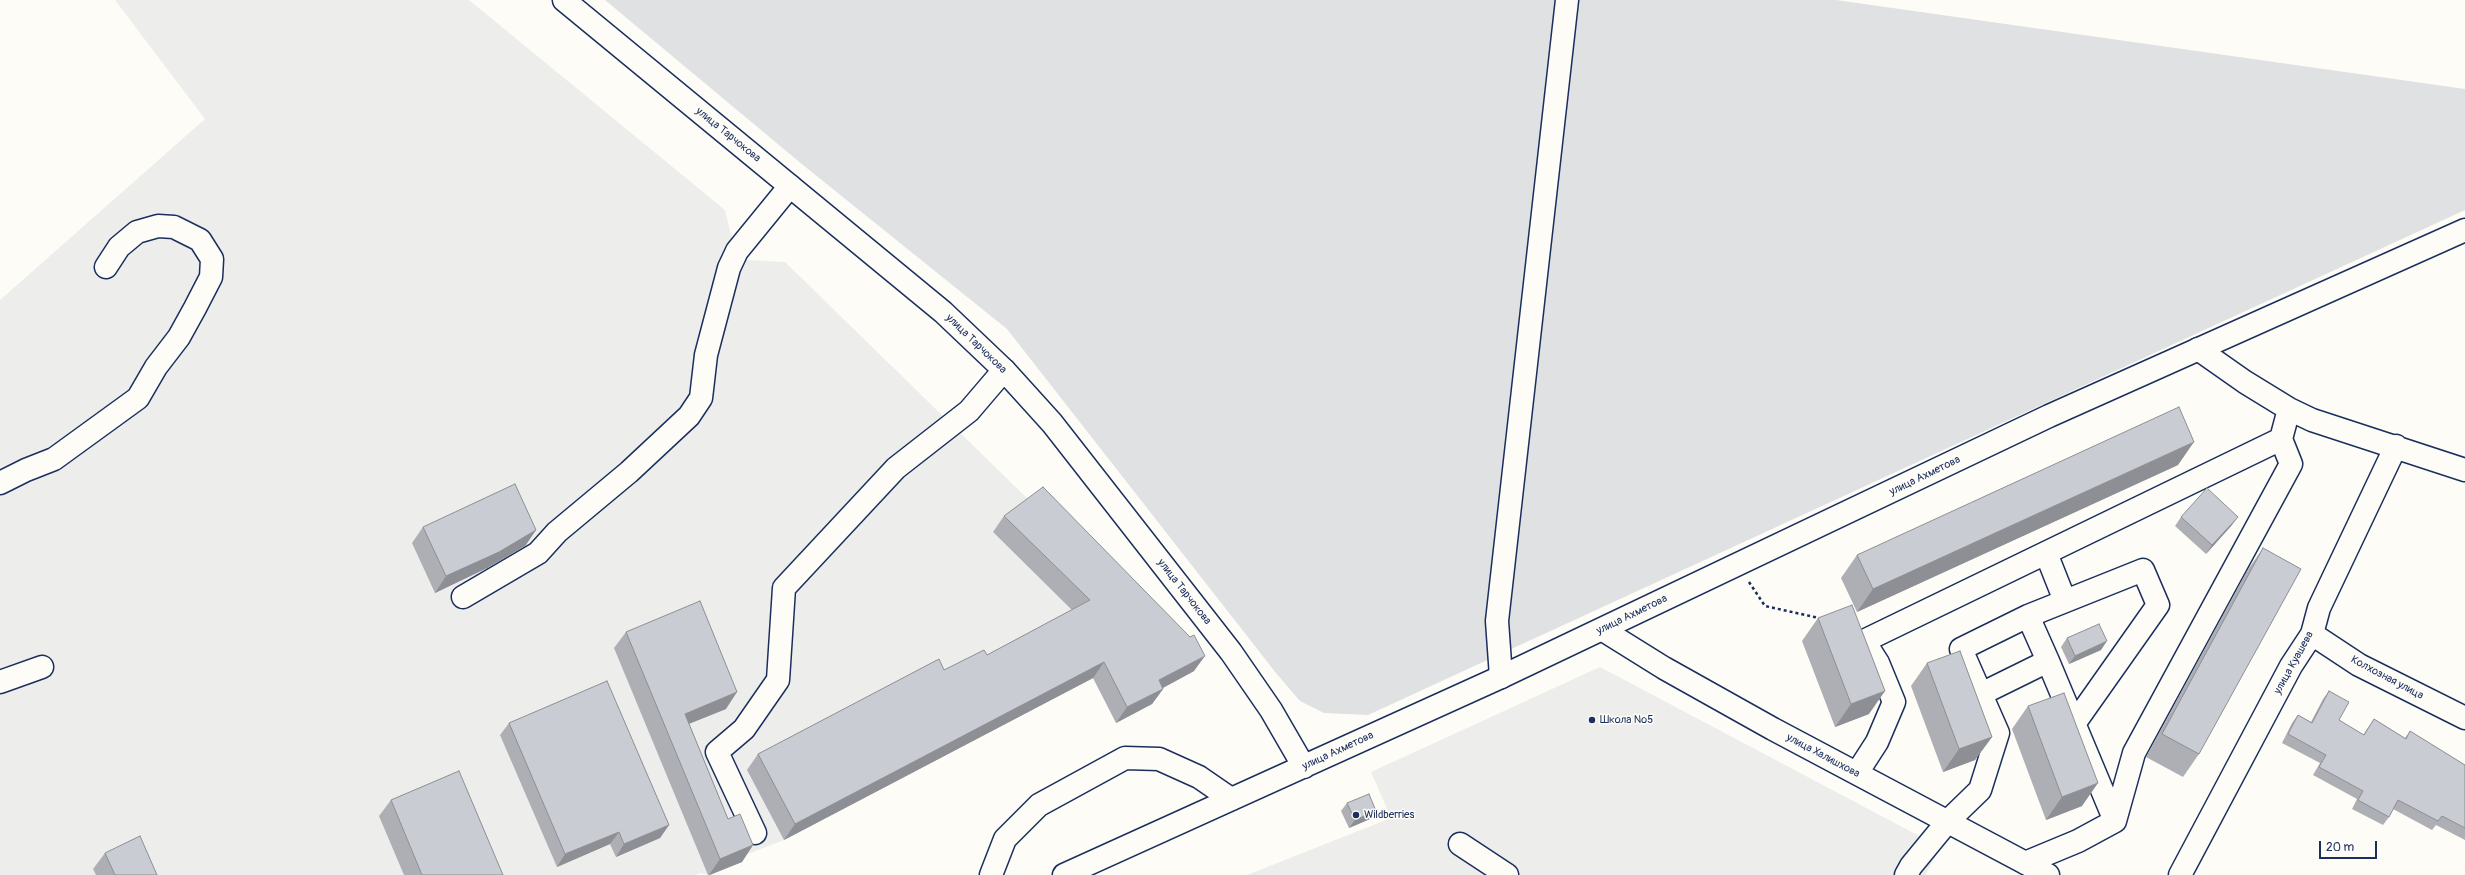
<!DOCTYPE html>
<html>
<head>
<meta charset="utf-8">
<style>
	body { margin:0 }
	#map { position:relative; width:2465px; height:875px; overflow:hidden; background:#fdfcf7; font-family:Pangolin,sans-serif }
	canvas { display:block }
	.scale { position:absolute; left:2319px; top:841px; width:58px; height:18px; box-sizing:border-box; border:2px solid #1b2f5e; border-top:0; padding-left:5px; font-size:12px; line-height:14px; white-space:nowrap; color:#1b2f5e; -webkit-text-stroke:3px #fdfcf7; paint-order:stroke }
</style>
</head>
<body>
<div id="map">
<canvas width="2465" height="875"></canvas>
<div class="scale">20 m</div>
</div>
<script>
const ctx = document.querySelector('canvas').getContext('2d');
ctx.lineJoin = 'round';
function paint(path, color) { ctx.fillStyle = color; ctx.fill(path, 'evenodd'); }
const toPath = rows => new Path2D(rows.map(r => 'M' + r).join(''));
function stroke(path, color, width, dash) { ctx.strokeStyle = color; ctx.lineWidth = width; ctx.lineCap = dash ? 'butt' : 'round'; ctx.setLineDash(dash || []); ctx.stroke(path); }
function write(font, color, halo, rows, align = 'center') {
  ctx.font = font + ' Pangolin,sans-serif'; ctx.lineWidth = 3; ctx.setLineDash([]); ctx.textBaseline = 'middle'; ctx.strokeStyle = halo; ctx.fillStyle = color; for (const [text, x, y, turn = 0] of rows) {
    ctx.save(); ctx.translate(x, y); ctx.rotate((+turn || 0) * Math.PI / 180); ctx.textAlign = isNaN(turn) ? turn : align; if (halo) ctx.strokeText(text, 0, 0); ctx.fillText(text, 0, 0); ctx.restore();
  }
}
paint(toPath([
	[115,0,469,0,725,210,733,243,748,260,785,262,1032,503,1166,640,784,840,740,857,742,862,710,875,701,873,695,875,0,875,0,300,205,119],
	[1600,667,1940,847,1926,874,1927,875,1247,875,1391,818,1371,772]
]), '#edeeec');
paint(toPath([
	[605,0,1836,0,2465,89,2465,210,1368,715,1324,713,1300,701,1276,673,1007,329,803,165]
]), '#e0e1e3');
const minor = toPath([
	[2198,349,2245,382,2289,409,2312,420,2465,470],
	[0,483,26,470,54,459,138,398,156,367,179,337,195,308,211,277,212,259,200,240,174,227,158,226,137,232,119,247,106,267],
	[2046,553,2065,601],
	[463,597,538,553,557,532,629,472,689,416,701,398,706,355,729,268,737,251,790,186],
	[1603,630,1664,668,1773,729,2048,875],
	[2312,634,2359,665,2465,718],
	[2048,661,2028,616,2143,570,2158,605,2074,724],
	[1501,677,1497,621,1567,0],
	[0,682,42,667],
	[1981,694,2048,661,2115,821,2078,841,2025,863],
	[1857,773,1877,742,1894,702,1878,663,1864,641,2281,439,2289,409],
	[2115,821,2134,753,2291,464,2281,439],
	[755,833,717,752,744,729,778,680,784,588,896,468,969,411,1004,370],
	[1460,844,1507,875],
	[991,875,1005,839,1039,805,1125,758,1159,759,1199,777,1231,799],
	[1906,875,1911,866,1948,821,1980,790,1998,733,1961,649,2028,616],
	[2180,875,2291,666,2312,634,2319,608,2396,446]
]);
const major = toPath([
	[564,0,943,312,1004,370,1052,423,1231,652,1271,710,1304,767],
	[1064,875,1501,677,2049,416,2465,230]
]);
stroke(minor, '#1b2f5e', 25);
stroke(major, '#1b2f5e', 25);
stroke(toPath([
	[1749,582,1765,606,1819,618]
]), '#1b2f5e', 2.5, [3, 3]);
stroke(minor, '#fdfcf7', 22);
stroke(major, '#fdfcf7', 22);
paint(toPath([
	[2178,465,1857,612,1841,578,1857,555],
	[1004,516,1194,671,1163,688,1163,689,1152,704,1116,723,1093,678,784,840,747,770,758,754,944,670,987,655,1072,610,993,532],
	[2181,517,2232,525,2206,554,2175,526],
	[423,527,536,530,525,546,487,568,435,593,412,543],
	[2263,548,2199,754,2183,777,2146,757,2247,571],
	[1818,618,1869,714,1835,727,1802,641],
	[626,632,726,709,689,724,728,819,753,845,742,862,710,875,708,875,614,648],
	[2067,638,2101,650,2069,664,2061,647],
	[1927,663,1992,737,1975,760,1943,772,1911,686],
	[2329,691,2339,720,2363,735,2374,719,2405,738,2410,731,2465,765,2465,840,2436,825,2432,830,2393,809,2389,817,2383,825,2352,809,2357,799,2313,775,2320,763,2282,743,2292,723,2298,715,2311,722,2323,699],
	[2028,706,2082,806,2046,820,2012,729],
	[509,723,669,825,660,838,616,857,610,844,557,867,500,735],
	[391,800,503,875,404,875,379,816],
	[1347,803,1370,819,1349,828,1341,811],
	[105,853,157,875,96,875,93,869]
]), '#adafb5');
paint(toPath([
	[2194,442,2178,465,1857,612,1873,589],
	[2238,517,2232,525,2206,554,2212,545],
	[536,530,525,546,487,568,435,593,446,576],
	[2107,641,2101,650,2069,664,2075,656],
	[1205,656,1194,671,1148,696,1159,680],
	[1104,662,1093,678,784,840,795,824],
	[1163,689,1152,704,1116,723,1127,707],
	[1885,691,1869,714,1835,727,1851,704],
	[737,692,726,709,673,730,685,714],
	[1992,737,1975,760,1943,772,1959,749],
	[2098,783,2082,806,2046,820,2062,797],
	[1376,811,1370,819,1349,828,1355,820],
	[669,825,660,838,616,857,624,844],
	[619,832,610,844,557,867,565,854],
	[753,845,742,862,709,875,720,859]
]), '#8d8f94');
const building = toPath([
	[2179,407,2194,442,1873,589,1857,555,2179,407],
	[515,484,536,530,499,552,446,576,423,527,515,484],
	[1043,487,1190,637,1194,635,1205,656,1159,680,1163,689,1127,707,1104,662,795,824,758,754,939,659,944,670,984,650,987,655,1090,600,1004,516,1043,487],
	[2207,488,2238,517,2212,545,2181,517,2207,488],
	[2263,548,2301,569,2199,754,2162,734,2263,548],
	[700,601,737,692,685,714,728,819,740,814,753,845,720,859,626,632,700,601],
	[1852,605,1885,691,1851,704,1818,618,1852,605],
	[2099,624,2107,641,2075,656,2067,638,2099,624],
	[1960,651,1992,737,1959,749,1927,663,1960,651],
	[607,681,669,825,624,844,619,832,565,854,509,723,607,681],
	[2329,691,2349,702,2339,720,2364,735,2374,719,2406,739,2410,731,2465,765,2465,828,2442,816,2438,821,2398,800,2389,817,2358,800,2363,791,2319,767,2326,755,2288,734,2298,715,2312,723,2329,691],
	[2064,693,2098,783,2062,797,2028,706,2064,693],
	[459,771,503,875,422,875,391,800,459,771],
	[1369,794,1376,811,1355,820,1347,803,1369,794],
	[140,836,157,875,115,875,105,853,140,836]
]);
paint(building, '#c9ccd3');
stroke(building, '#8d8f94', 1);
for (const [x, y, r, color] of [
	[1592,720,4,"#1b2f5e"],
	[1356,815,4,"#1b2f5e"]
]) { const dot = new Path2D(); dot.arc(x, y, r, 0, 2 * Math.PI); ctx.fillStyle = color; ctx.fill(dot); stroke(dot, '#fdfcf7', 1.5); }
write('11px', '#1b2f5e', '#fdfcf7', [
	["улица Тарчокова",728,135,39],
	["улица Тарчокова",976,344,44],
	["улица Ахметова",1925,476,-26],
	["улица Тарчокова",1184,592,52],
	["улица Ахметова",1632,615,-26],
	["улица Куашева",2294,663,-61],
	["Колхозная улица",2387,678,28],
	["улица Ахметова",1338,751,-25],
	["улица Халишхова",1823,756,28]
]);
write('11px', '#1b2f5e', '#fdfcf7', [
	["Школа №5",1600,720],
	["Wildberries",1364,815]
], 'left');
</script>
</body>
</html>
